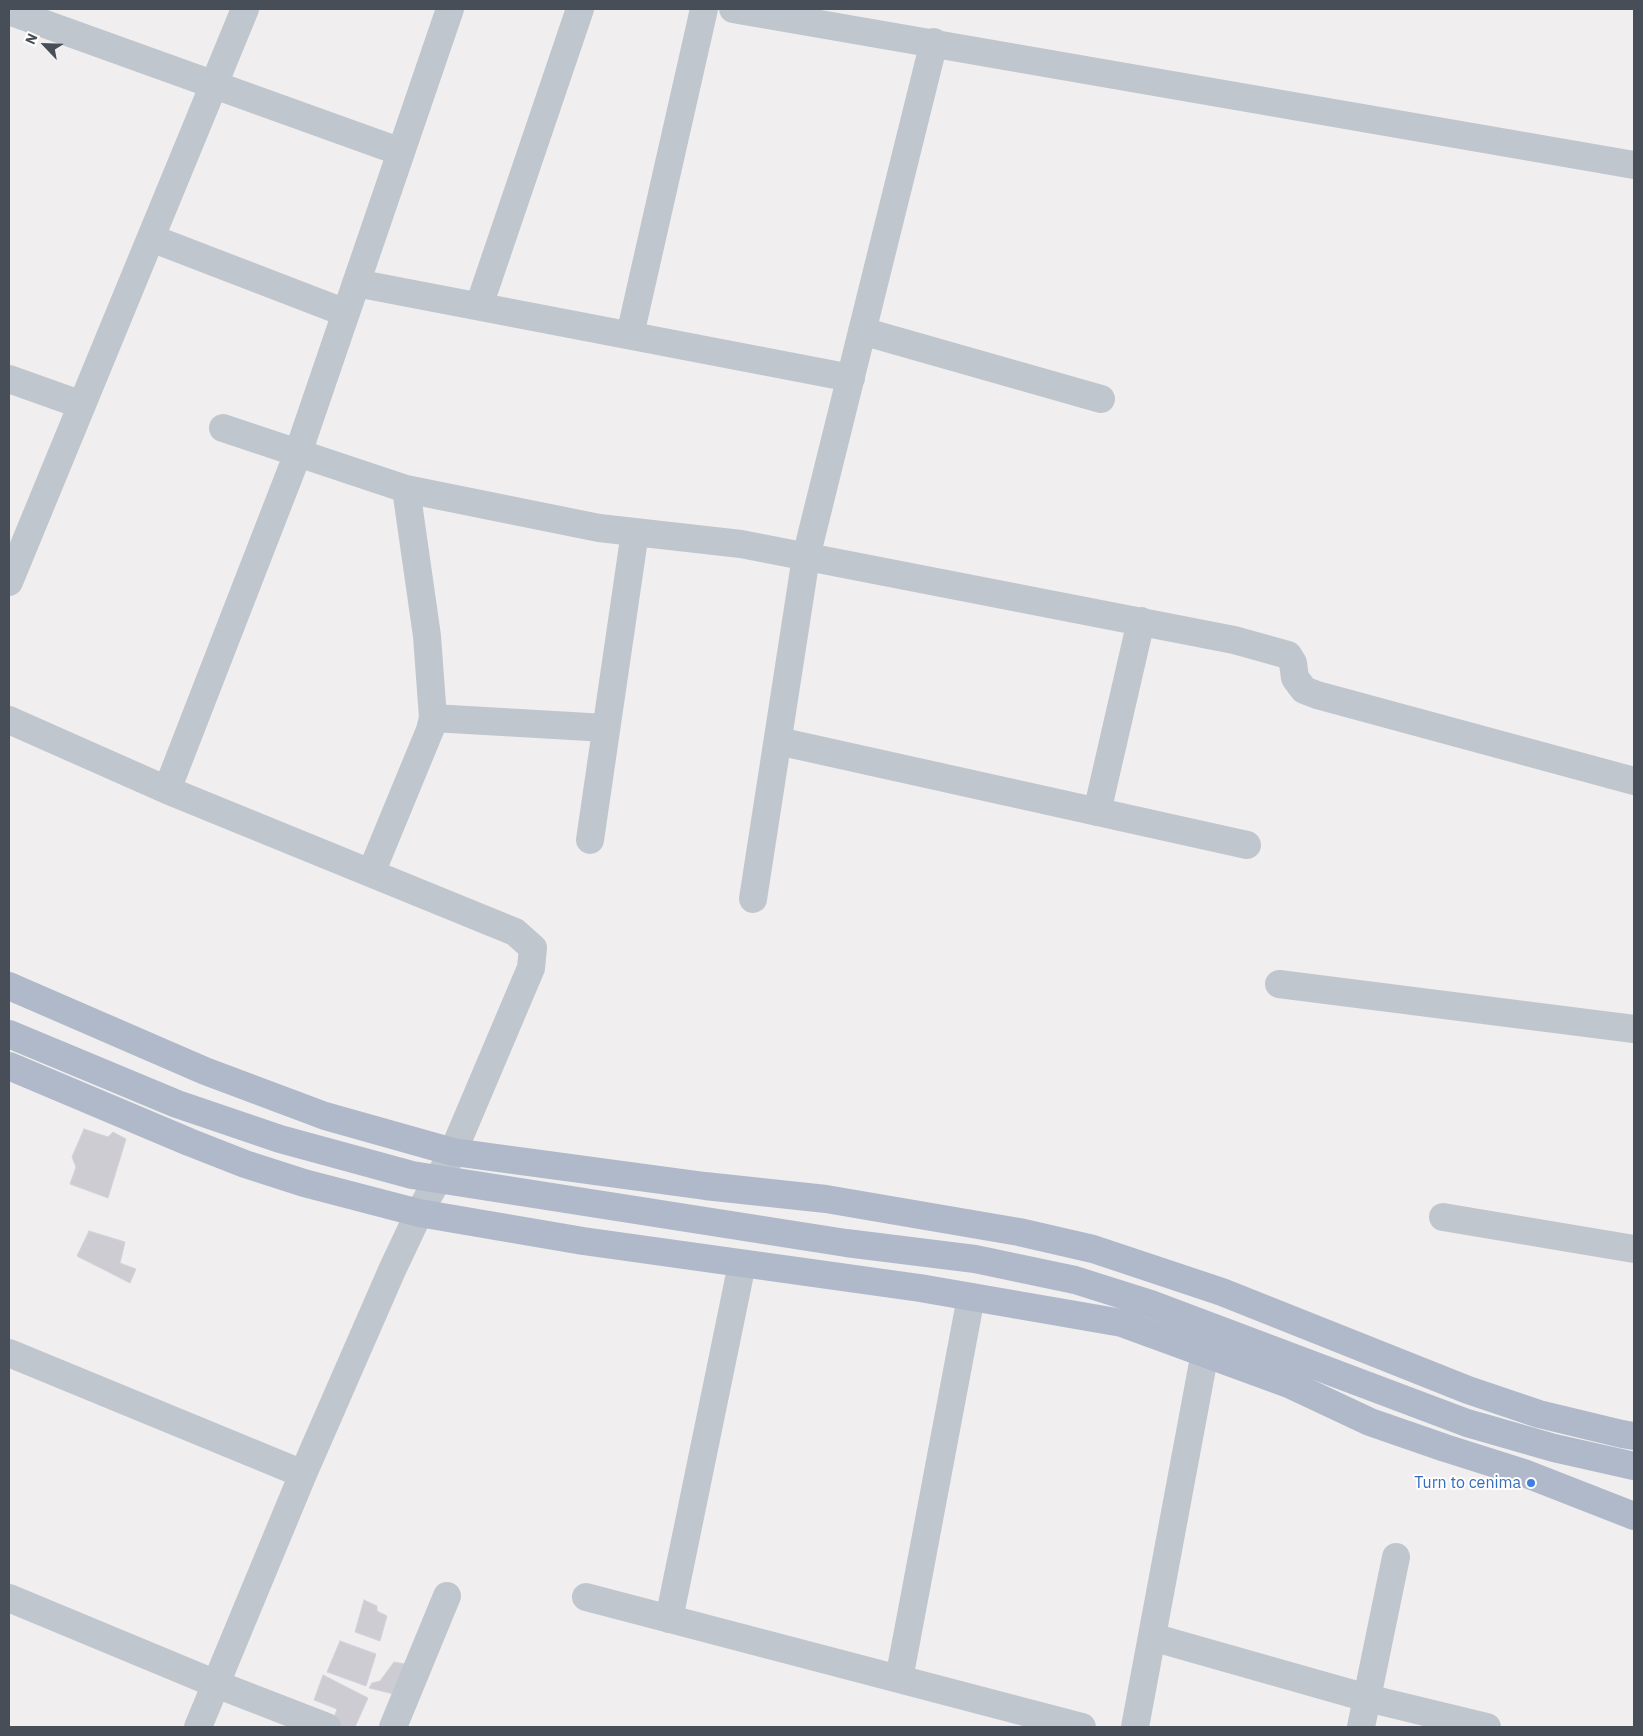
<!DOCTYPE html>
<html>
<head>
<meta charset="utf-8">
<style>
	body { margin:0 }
	#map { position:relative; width:1643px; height:1736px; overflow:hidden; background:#f0eeee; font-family:"IBM Plex Sans",sans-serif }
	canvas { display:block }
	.frame { position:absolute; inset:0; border:10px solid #484e58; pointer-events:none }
	.north { position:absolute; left:20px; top:20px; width:50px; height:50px; -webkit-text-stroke:4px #fff; paint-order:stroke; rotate:294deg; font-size:14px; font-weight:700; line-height:20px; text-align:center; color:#484e58 }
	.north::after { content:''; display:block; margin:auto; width:18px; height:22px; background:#484e58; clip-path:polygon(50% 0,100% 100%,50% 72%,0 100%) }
</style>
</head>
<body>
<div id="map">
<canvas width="1643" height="1736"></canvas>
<div class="frame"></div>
<div class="north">N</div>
</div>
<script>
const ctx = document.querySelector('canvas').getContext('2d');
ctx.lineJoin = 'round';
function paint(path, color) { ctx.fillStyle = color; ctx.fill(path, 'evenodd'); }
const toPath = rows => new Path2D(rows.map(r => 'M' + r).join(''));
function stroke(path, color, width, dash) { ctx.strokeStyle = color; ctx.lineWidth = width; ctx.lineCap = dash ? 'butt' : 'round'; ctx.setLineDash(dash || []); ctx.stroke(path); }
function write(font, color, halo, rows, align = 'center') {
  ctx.font = font + ' "IBM Plex Sans",sans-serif'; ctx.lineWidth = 4; ctx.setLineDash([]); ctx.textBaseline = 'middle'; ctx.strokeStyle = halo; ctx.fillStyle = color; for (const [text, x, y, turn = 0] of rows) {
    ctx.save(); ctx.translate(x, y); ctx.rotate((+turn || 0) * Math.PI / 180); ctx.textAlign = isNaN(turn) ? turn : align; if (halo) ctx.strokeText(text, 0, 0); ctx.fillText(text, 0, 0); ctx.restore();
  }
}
const building = toPath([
	[84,1129,108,1137,113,1132,126,1139,108,1198,70,1184,76,1167,72,1157,84,1129],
	[89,1231,125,1242,120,1263,136,1269,130,1283,77,1256,89,1231],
	[364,1600,377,1606,377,1611,387,1616,380,1641,355,1632,364,1600],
	[340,1641,376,1654,366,1686,327,1672,340,1641],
	[394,1662,411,1665,402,1696,369,1688,372,1683,380,1681,394,1662],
	[323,1675,368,1698,355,1727,331,1727,337,1709,314,1700,323,1675]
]);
paint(building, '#ccccd2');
stroke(building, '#d2d3d8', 1);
stroke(toPath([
	[733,9,1634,165],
	[9,11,401,152],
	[151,238,346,313],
	[356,283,851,378],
	[479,306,580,9],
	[862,331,1101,399],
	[630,335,704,9],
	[9,379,82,405],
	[223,428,406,489,599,528,741,544,1234,640,1288,655,1293,663,1295,678,1304,690,1317,695,1634,781],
	[9,582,245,9],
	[433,718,606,728],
	[9,720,167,790,515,932,533,948,531,968,453,1152,419,1213,393,1268,303,1474,198,1727],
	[778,741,1247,845],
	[167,790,298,453,450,9],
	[1097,812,1141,621],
	[590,840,635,532],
	[371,873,430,730,433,718,427,636,406,489],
	[753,899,806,557,934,42],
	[1279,984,1634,1029],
	[1443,1217,1634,1249],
	[9,1353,303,1474],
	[586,1597,1082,1727],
	[9,1598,216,1684,327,1727],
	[669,1619,742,1264],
	[1152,1637,1367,1698,1487,1727],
	[899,1679,971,1297],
	[393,1727,447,1596],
	[1135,1727,1205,1352],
	[1361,1727,1396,1557]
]), '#c0c6ce', 28);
stroke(toPath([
	[9,986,205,1071,325,1116,453,1152,705,1186,826,1199,1019,1232,1093,1249,1222,1292,1468,1390,1539,1414,1622,1434,1634,1436],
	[9,1066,189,1142,245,1164,304,1183,419,1213,583,1241,920,1288,1122,1323,1289,1384,1370,1422,1445,1448,1524,1473,1634,1516]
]), '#b0b9c9', 28);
stroke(toPath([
	[9,1034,177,1104,280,1139,412,1175,846,1243,975,1259,1075,1280,1151,1304,1467,1423,1554,1448,1634,1466]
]), '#b0b9c9', 28);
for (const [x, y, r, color] of [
	[1531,1483,5,"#3f7fe0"]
]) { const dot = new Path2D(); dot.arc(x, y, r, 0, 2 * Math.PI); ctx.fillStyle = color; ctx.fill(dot); stroke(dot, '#fff', 2); }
write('16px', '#366cbe', '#fff', [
	["Turn to cenima",1521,1483]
], 'right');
</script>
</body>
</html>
